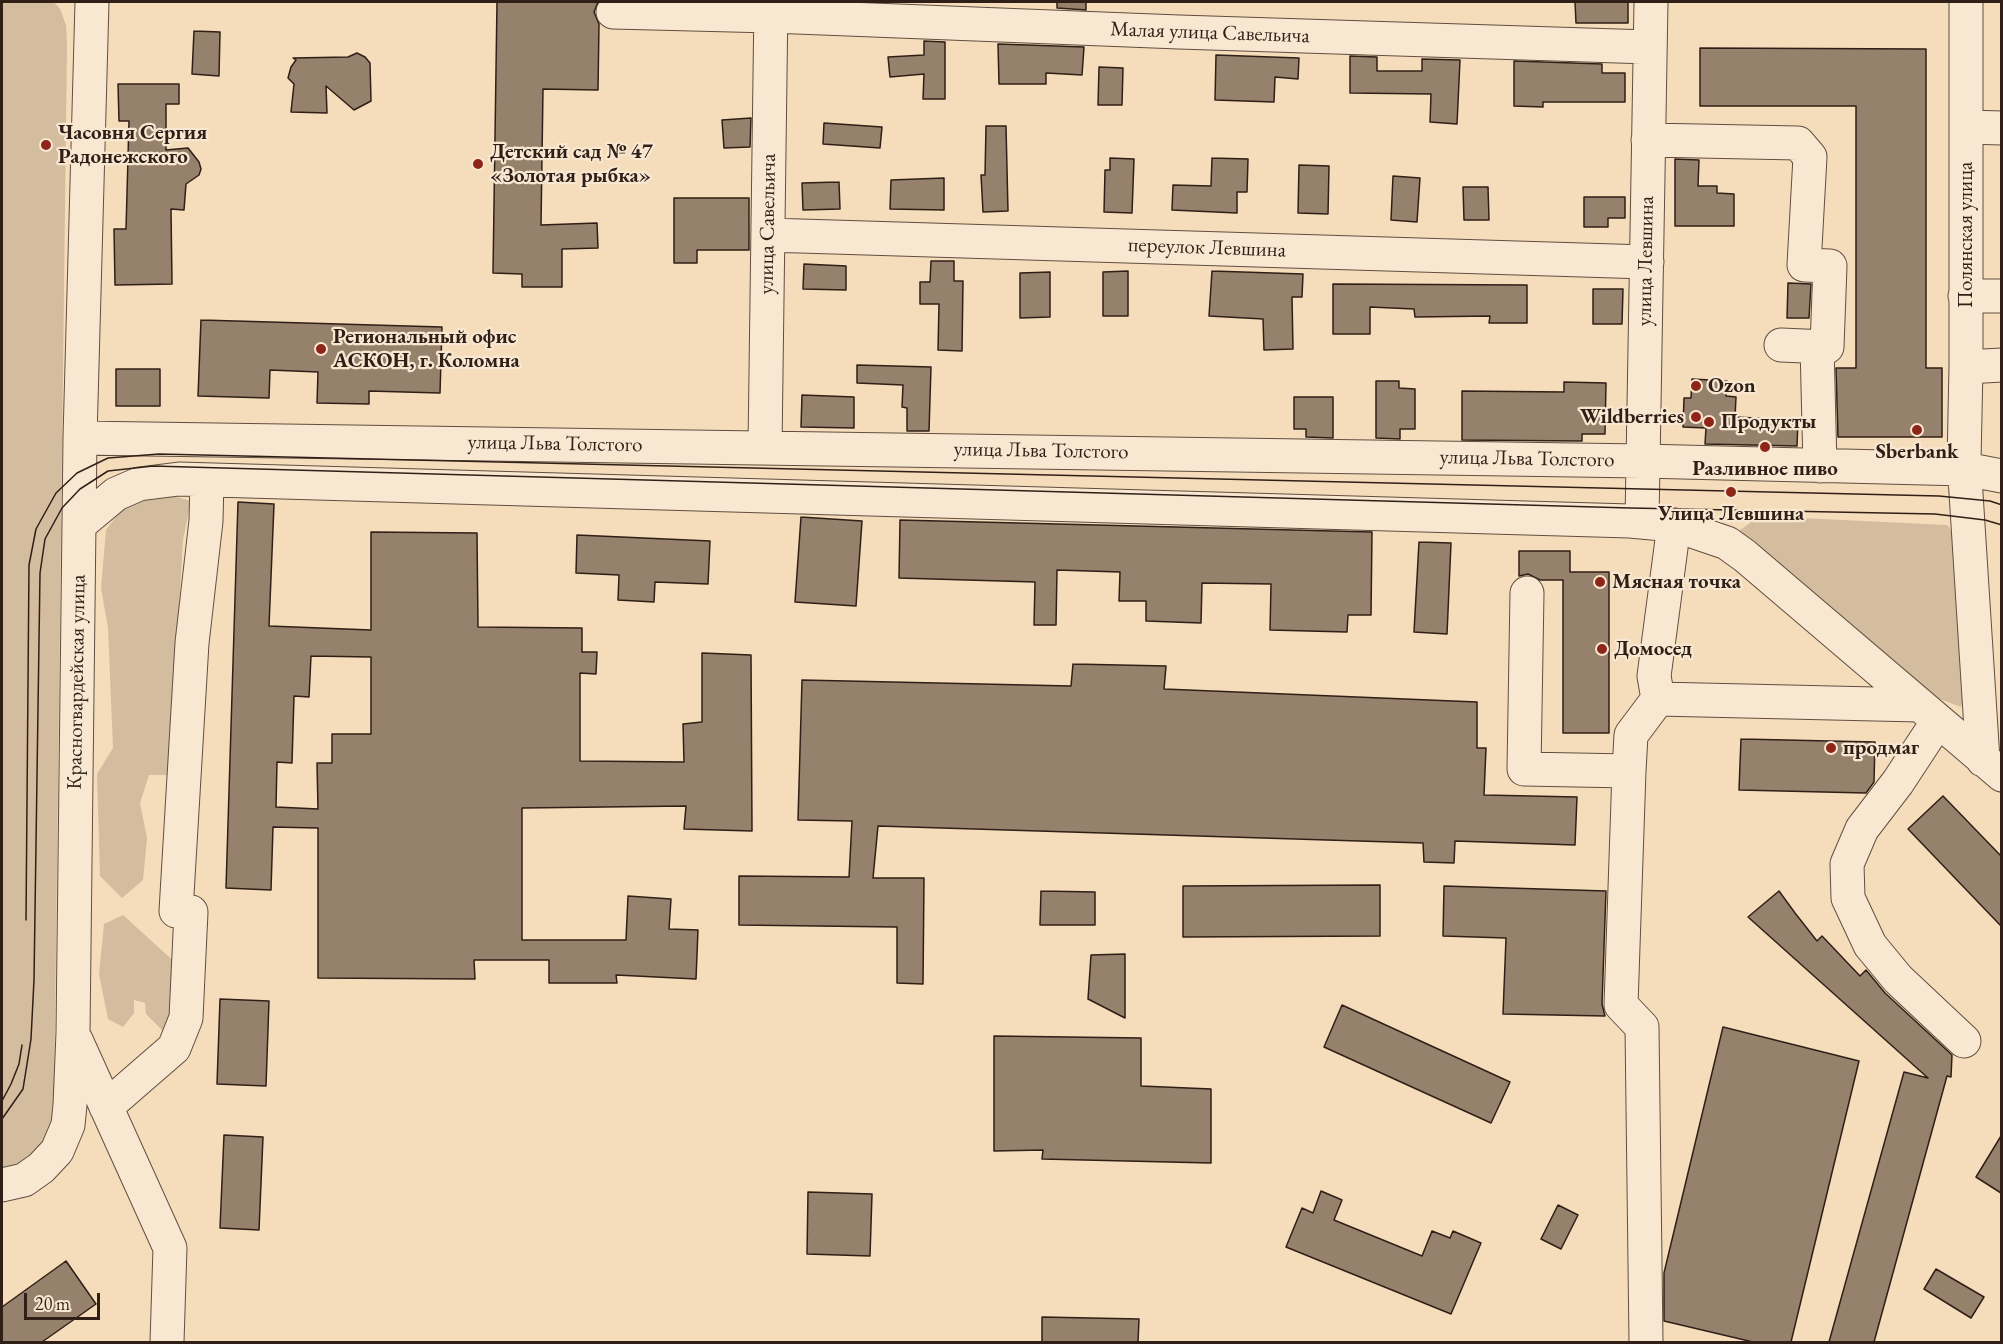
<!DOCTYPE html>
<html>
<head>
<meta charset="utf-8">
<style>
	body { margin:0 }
	#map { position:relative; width:2003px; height:1344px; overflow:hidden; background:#f5dcba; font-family:"EB Garamond",serif }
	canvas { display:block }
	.frame { position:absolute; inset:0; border:3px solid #301f17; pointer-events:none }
	.scale { position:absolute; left:24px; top:1293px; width:76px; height:27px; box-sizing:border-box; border:3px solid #301f17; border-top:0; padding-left:8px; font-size:18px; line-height:21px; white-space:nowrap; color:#301f17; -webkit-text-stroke:4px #f8e8d2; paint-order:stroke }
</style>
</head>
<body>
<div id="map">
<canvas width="2003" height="1344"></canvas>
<div class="frame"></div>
<div class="scale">20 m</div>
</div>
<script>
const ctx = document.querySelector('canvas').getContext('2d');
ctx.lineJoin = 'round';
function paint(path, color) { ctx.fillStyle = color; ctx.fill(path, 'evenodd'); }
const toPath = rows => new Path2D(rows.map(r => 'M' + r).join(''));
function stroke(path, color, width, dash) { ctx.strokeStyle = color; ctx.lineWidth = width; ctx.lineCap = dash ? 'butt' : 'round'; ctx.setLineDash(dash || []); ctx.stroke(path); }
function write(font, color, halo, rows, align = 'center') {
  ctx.font = font + ' "EB Garamond",serif'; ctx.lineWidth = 4.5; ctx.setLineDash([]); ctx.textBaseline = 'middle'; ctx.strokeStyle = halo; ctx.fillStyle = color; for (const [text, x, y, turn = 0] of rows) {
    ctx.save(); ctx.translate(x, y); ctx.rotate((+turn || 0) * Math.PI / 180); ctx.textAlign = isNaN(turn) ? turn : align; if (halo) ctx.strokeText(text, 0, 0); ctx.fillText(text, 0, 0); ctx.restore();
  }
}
paint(toPath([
	[2,2,54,2,60,9,66,25,67,43,54,1108,53,1122,44,1144,32,1159,2,1171],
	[166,494,191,501,183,540,169,775,149,775,140,803,147,838,143,880,122,898,100,876,97,774,113,748,108,628,101,588,106,530,120,511,139,497],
	[1759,516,1947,525,1965,548,1970,676,1961,707,1929,695,1767,562,1739,531],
	[123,915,178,965,174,1029,163,1031,146,1014,145,1003,134,1000,134,1013,123,1027,108,1019,99,974,104,924]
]), '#d4bc9e');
const building = toPath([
	[497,2,598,2,594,12,599,24,598,90,543,89,541,225,597,223,598,248,562,249,562,287,522,287,522,274,493,273,497,2],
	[1057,2,1086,2,1086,10,1057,8,1057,2],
	[1575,2,1628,2,1628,23,1576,23,1575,2],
	[194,31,220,32,219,76,192,74,194,31],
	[924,41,945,42,945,99,923,99,924,74,890,77,888,57,924,55,924,41],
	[998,44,1084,47,1082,75,1046,73,1046,84,999,84,998,44],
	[1700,48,1926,49,1926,368,1942,368,1942,437,1838,437,1836,368,1856,368,1856,106,1700,106,1700,48],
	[357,53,365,57,370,63,371,101,354,110,326,86,327,113,291,112,294,84,288,78,291,67,296,60,293,58,348,57,357,53],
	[1216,55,1299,58,1298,79,1275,77,1274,102,1215,100,1216,55],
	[1350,56,1377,57,1377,71,1422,71,1422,59,1460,60,1457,124,1430,122,1431,94,1350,93,1350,56],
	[1514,61,1602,64,1602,73,1625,73,1625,102,1543,102,1543,107,1514,106,1514,61],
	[1099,67,1123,68,1122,105,1098,105,1099,67],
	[118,84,179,84,179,104,166,104,166,150,188,148,199,162,201,169,199,175,186,184,184,210,171,209,172,284,115,285,114,229,126,229,129,121,119,121,118,84],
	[751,118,750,147,724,148,722,120,751,118],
	[824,123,882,127,880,148,823,144,824,123],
	[986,126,1006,126,1008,211,983,212,981,175,985,175,986,126],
	[1110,158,1134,159,1132,213,1104,212,1105,170,1110,170,1110,158],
	[1212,158,1248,159,1247,192,1237,192,1237,213,1172,210,1173,185,1211,186,1212,158],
	[1675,159,1699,160,1698,186,1717,186,1717,193,1734,194,1734,226,1675,226,1675,159],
	[1299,165,1329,166,1328,214,1298,213,1299,165],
	[1393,176,1420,178,1417,222,1391,220,1393,176],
	[944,178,944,210,890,209,891,180,944,178],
	[839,182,840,209,803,210,802,183,839,182],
	[1463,187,1488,187,1489,220,1464,220,1463,187],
	[1584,197,1625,197,1625,218,1608,218,1608,227,1584,227,1584,197],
	[674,198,749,198,749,250,697,250,697,263,674,263,674,198],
	[931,261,954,261,954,281,963,281,962,351,938,350,939,304,920,304,920,282,930,282,931,261],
	[804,264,846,266,846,290,803,289,804,264],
	[1128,271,1128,316,1103,316,1103,272,1128,271],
	[1212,271,1303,274,1302,297,1292,297,1293,349,1264,350,1263,319,1209,316,1212,271],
	[1050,272,1050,317,1020,318,1020,273,1050,272],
	[1788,283,1811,284,1809,318,1787,318,1788,283],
	[1333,284,1527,285,1527,323,1489,323,1490,316,1415,317,1414,309,1370,307,1370,334,1333,334,1333,284],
	[1593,289,1623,289,1622,324,1593,324,1593,289],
	[201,320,442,327,440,393,369,391,369,404,317,403,318,372,270,370,269,398,198,396,201,320],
	[857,365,931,367,929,431,907,431,907,408,902,407,903,385,857,383,857,365],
	[116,369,160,369,160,406,116,406,116,369],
	[1692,379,1727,381,1726,396,1736,397,1735,417,1798,420,1797,446,1705,444,1706,428,1683,427,1684,398,1691,398,1692,379],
	[1376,381,1399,381,1399,388,1415,389,1415,429,1400,429,1400,439,1376,438,1376,381],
	[1564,382,1606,383,1605,434,1582,434,1582,441,1462,440,1462,391,1564,392,1564,382],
	[802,395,854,397,854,428,801,427,802,395],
	[1294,397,1333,397,1333,438,1306,437,1306,429,1294,429,1294,397],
	[238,502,274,504,269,626,371,630,371,532,477,533,478,627,582,628,582,652,597,652,596,674,580,673,580,761,684,762,683,724,702,722,702,653,751,655,752,831,684,829,686,806,522,808,522,940,626,940,628,896,671,899,669,929,698,930,696,979,616,975,617,983,549,983,549,960,474,960,475,979,318,978,318,828,273,827,271,890,226,888,238,502],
	[311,656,371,657,371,734,332,734,332,763,317,763,318,809,276,807,277,762,292,763,294,696,309,697,311,656],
	[801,517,862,521,856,606,795,602,801,517],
	[900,520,1372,532,1371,615,1348,615,1347,632,1270,630,1271,584,1202,583,1201,623,1146,621,1146,601,1119,601,1120,572,1057,570,1056,625,1034,625,1035,582,899,578,900,520],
	[577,535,710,541,708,584,655,582,654,602,618,600,619,575,576,573,577,535],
	[1419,542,1451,543,1447,634,1414,632,1419,542],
	[1519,551,1570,551,1570,572,1609,572,1609,733,1563,733,1563,580,1540,580,1528,574,1519,576,1519,551],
	[1073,664,1166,666,1164,689,1477,702,1477,748,1486,748,1484,795,1577,797,1575,845,1455,841,1454,863,1424,862,1423,843,878,826,873,878,924,878,923,984,897,983,897,927,739,925,739,876,849,877,852,821,798,820,802,680,1071,686,1073,664],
	[1741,739,1875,742,1874,782,1866,793,1739,790,1741,739],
	[1943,796,2001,856,2001,926,1908,829,1943,796],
	[1380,885,1380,936,1183,937,1183,886,1380,885],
	[1444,886,1606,891,1602,1004,1605,1016,1503,1014,1506,938,1443,936,1444,886],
	[1041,891,1095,892,1095,925,1040,925,1041,891],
	[1779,891,1795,913,1817,941,1822,936,1860,976,1866,970,1885,993,1952,1055,1951,1077,1947,1076,1874,1342,1829,1342,1904,1072,1928,1078,1748,917,1779,891],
	[1125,954,1125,1018,1088,999,1091,955,1125,954],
	[220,999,269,1001,266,1086,217,1084,220,999],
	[1342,1005,1510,1082,1491,1123,1324,1047,1342,1005],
	[1723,1027,1859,1061,1791,1342,1753,1342,1664,1321,1664,1273,1723,1027],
	[994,1036,1141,1038,1141,1086,1211,1089,1211,1163,1042,1159,1043,1150,994,1151,994,1036],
	[224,1135,263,1137,259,1230,220,1228,224,1135],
	[2001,1136,2001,1193,1976,1177,2001,1136],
	[1321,1191,1342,1200,1334,1220,1422,1256,1432,1231,1450,1238,1453,1231,1481,1243,1451,1314,1286,1247,1302,1208,1313,1213,1321,1191],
	[808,1192,872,1194,870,1256,807,1254,808,1192],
	[1558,1205,1578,1215,1561,1249,1541,1239,1558,1205],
	[66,1261,96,1304,42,1342,2,1342,2,1307,66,1261],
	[1936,1269,1984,1297,1971,1318,1924,1289,1936,1269],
	[1042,1317,1139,1319,1138,1342,1042,1342,1042,1317]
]);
paint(building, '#96816c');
stroke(building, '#301f17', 1.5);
const minor = toPath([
	[1966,2,1966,367,1964,462,1983,760],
	[613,12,771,16,1179,32,1649,47],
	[1966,127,2002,128],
	[1648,140,1798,143,1810,157,1804,265,1830,266,1827,347,1781,345],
	[768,235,1647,262],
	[1965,296,2002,296],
	[1817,346,1820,466],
	[1966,367,2002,365],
	[80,438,1642,461,1965,469,2002,476],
	[765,447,771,2],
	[1642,521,1651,2],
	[80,524,116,494,139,484,179,479,1630,521,1674,525,1727,543,1745,556,2002,775],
	[1674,525,1654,676,1658,699,1919,705],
	[1527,593,1524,769,1629,771,1631,735,1658,699],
	[1938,721,1898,782,1862,829,1847,864,1848,898,1870,945,1898,979,1964,1041],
	[1629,771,1621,1005,1642,1027,1646,1342],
	[76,1040,170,1248,167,1342],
	[106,1107,174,1048,186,1018,191,912,176,911,192,643,206,521,207,480],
	[2,1185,24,1180,41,1168,57,1151,68,1125,70,1105,73,1033,80,438,92,2]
]);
stroke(minor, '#614e40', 35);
stroke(minor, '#f8e8d2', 33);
stroke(toPath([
	[26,920,29,565,36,529,56,493,77,473,108,458,159,454,1939,496,1990,501,2002,505],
	[2,1101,11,1084,19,1064,22,1045],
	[2,1119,23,1089,31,1039,34,980,40,573,45,539,62,508,80,489,108,471,153,466,1630,508,1935,514,1985,520,2002,525]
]), '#301f17', 1.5);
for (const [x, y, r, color] of [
	[46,145,6,"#8f2418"],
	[478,164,6,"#8f2418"],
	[321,349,6,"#8f2418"],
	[1696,386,6,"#8f2418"],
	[1696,417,6,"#8f2418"],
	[1709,422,6,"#8f2418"],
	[1917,430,6,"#8f2418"],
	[1765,447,6,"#8f2418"],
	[1731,492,6,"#8f2418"],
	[1600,582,6,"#8f2418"],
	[1602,649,6,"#8f2418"],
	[1831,748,6,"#8f2418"]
]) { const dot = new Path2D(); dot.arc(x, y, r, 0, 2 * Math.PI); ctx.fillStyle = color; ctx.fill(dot); stroke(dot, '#f8e8d2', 2); }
write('21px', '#301f17', '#f8e8d2', [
	["Малая улица Савельича",1210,33,2],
	["улица Савельича",768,224,-89],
	["Полянская улица",1966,235,-90],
	["переулок Левшина",1207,248,2],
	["улица Левшина",1646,261,-89],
	["улица Льва Толстого",555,444,1],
	["улица Льва Толстого",1041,451,1],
	["улица Льва Толстого",1527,459,1],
	["Красногвардейская улица",77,682,-89]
]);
write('bold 21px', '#301f17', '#f8e8d2', [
	["Часовня Сергия",58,133],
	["Радонежского",58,157],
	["Детский сад № 47",490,152],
	["«Золотая рыбка»",490,176],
	["Региональный офис",333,337],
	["АСКОН, г. Коломна",333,361],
	["Ozon",1708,386],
	["Wildberries",1684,417,"right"],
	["Продукты",1721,422],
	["Sberbank",1917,452,"center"],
	["Разливное пиво",1765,469,"center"],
	["Улица Левшина",1731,514,"center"],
	["Мясная точка",1612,582],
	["Домосед",1614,649],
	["продмаг",1843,748]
], 'left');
</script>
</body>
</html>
